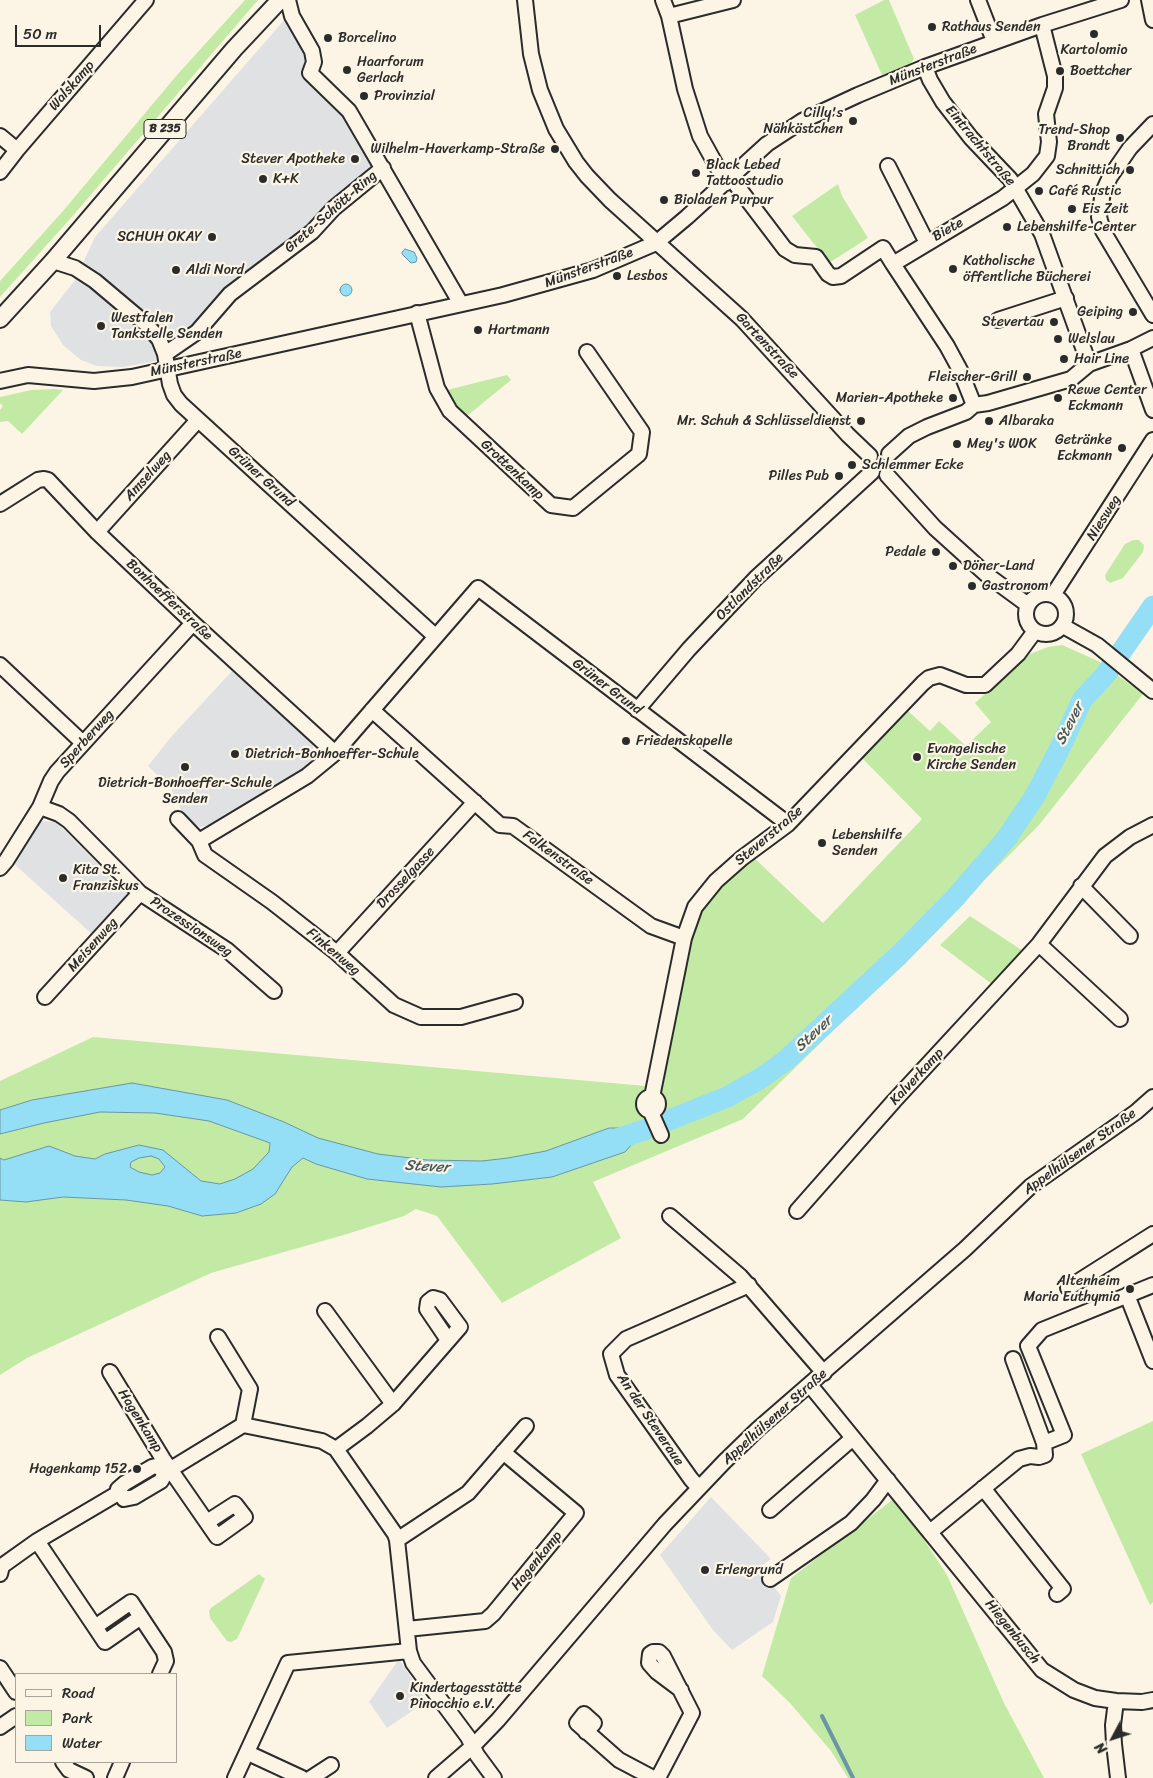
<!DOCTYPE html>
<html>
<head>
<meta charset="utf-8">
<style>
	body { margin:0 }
	#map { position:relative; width:1153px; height:1778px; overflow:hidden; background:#fcf5e5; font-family:Sriracha,sans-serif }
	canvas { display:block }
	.legend { position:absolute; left:15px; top:1673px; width:162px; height:90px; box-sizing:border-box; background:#fcf5e5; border:1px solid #a8a49b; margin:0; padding:6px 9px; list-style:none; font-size:15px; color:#2b2b2b }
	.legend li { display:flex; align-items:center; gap:10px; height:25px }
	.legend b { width:25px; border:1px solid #a8a49b }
	.north { position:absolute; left:1088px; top:1713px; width:50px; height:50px; -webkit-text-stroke:4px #fcf5e5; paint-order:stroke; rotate:230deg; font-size:14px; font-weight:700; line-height:20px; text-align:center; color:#2b2b2b }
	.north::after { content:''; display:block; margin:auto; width:18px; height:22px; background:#2b2b2b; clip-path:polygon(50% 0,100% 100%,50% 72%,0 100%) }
	.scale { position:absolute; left:15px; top:25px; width:86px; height:22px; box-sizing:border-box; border:2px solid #2b2b2b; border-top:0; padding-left:6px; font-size:15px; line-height:18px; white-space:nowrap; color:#2b2b2b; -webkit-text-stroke:4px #fcf5e5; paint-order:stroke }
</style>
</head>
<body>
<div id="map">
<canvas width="1153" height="1778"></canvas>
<ul class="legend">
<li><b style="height:6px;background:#fcf5e5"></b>Road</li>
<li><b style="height:14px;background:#c3eaa4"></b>Park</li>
<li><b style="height:14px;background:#94def6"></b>Water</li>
</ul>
<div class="north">N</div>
<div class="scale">50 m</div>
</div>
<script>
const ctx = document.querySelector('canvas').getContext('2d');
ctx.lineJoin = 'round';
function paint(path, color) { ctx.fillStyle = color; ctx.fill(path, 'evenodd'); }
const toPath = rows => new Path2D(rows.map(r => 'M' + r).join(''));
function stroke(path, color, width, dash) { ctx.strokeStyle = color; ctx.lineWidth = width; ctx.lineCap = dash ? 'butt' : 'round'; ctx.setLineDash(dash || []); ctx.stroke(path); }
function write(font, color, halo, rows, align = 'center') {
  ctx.font = font + ' Sriracha,sans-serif'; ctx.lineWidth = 4.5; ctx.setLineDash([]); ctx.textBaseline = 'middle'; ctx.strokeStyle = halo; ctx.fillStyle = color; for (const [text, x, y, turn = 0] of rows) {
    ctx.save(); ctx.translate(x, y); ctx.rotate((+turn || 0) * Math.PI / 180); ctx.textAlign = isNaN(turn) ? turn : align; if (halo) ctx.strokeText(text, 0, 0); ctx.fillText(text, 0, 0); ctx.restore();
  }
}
paint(toPath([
	[293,10,309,41,309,74,347,113,380,166,163,360,123,367,97,366,81,360,63,345,51,326,50,312,75,280,95,237],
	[232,671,313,745,314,763,218,824,200,827,186,820,171,789,148,766,171,737],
	[40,821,56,822,128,894,93,935,13,863],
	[711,1497,771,1559,759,1568,781,1596,773,1622,732,1650,713,1630,660,1555],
	[399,1659,427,1701,387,1728,369,1702]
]), '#dfe1e3');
paint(toPath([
	[245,0,258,0,70,219,0,297,0,281,63,211,177,75],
	[884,0,889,0,914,59,911,63,882,75,855,15],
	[838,184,842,196,868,238,829,263,792,216],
	[507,375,511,380,467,416,455,406,447,390],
	[55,389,63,390,22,434,8,421,0,422,0,410,3,406,0,403,0,397,31,390],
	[1133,540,1139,540,1144,545,1143,552,1123,578,1110,583,1106,580,1105,575,1125,544],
	[1062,645,1098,661,1143,694,1039,825,908,957,743,1119,593,1182,621,1238,502,1303,437,1216,416,1209,404,1216,347,1234,211,1273,27,1358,0,1375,0,1081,93,1037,657,1087,688,943,701,907,752,856,823,923,922,819,861,757,908,711,930,731,939,721,966,746,991,722,975,703,1030,654,1048,647],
	[970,916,1023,951,993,985,940,945],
	[1153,1421,1153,1602,1150,1605,1081,1454],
	[896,1497,947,1575,1004,1703,1044,1778,848,1778,831,1751,790,1703,762,1676,791,1578],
	[259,1574,265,1579,237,1639,231,1642,227,1641,210,1618,209,1611,211,1608]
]), '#c3eaa4');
const water = toPath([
	[405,249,414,252,417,258,416,262,411,263,402,254,402,252,405,249],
	'340 290a6 6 0 1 1 12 0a6 6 0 1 1-12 0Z',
	[132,1083,227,1100,284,1122,318,1138,378,1154,427,1160,482,1161,508,1158,546,1151,609,1128,626,1128,641,1122,647,1137,632,1144,625,1152,552,1177,492,1184,441,1187,367,1179,316,1164,303,1158,292,1167,275,1194,261,1204,236,1213,202,1216,168,1206,126,1200,63,1197,26,1202,0,1200,0,1158,4,1160,49,1146,75,1156,95,1159,105,1154,139,1145,163,1150,201,1181,220,1184,235,1179,253,1169,269,1152,270,1143,209,1121,155,1113,100,1112,44,1123,0,1134,0,1110,32,1100,132,1083],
	[151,1156,159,1159,165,1167,160,1173,152,1175,139,1172,130,1167,131,1162,139,1158,151,1156]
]);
paint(water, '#94def6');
stroke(water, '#6a96a5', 1);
stroke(toPath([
	[822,1716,853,1778]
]), '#6a96a5', 4);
stroke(toPath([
	[617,1139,644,1130,727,1097,761,1078,785,1061,899,955,955,898,1006,839,1035,796,1062,744,1082,700,1106,674,1153,606]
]), '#94def6', 21);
const minor = toPath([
	[288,0,292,16,312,51,314,62,310,73,349,111,461,304],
	[525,0,531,54,540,90,556,129,576,162,587,176,610,200,742,319,848,435,870,456],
	[663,0,669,16,685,89,700,136,726,183],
	[978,0,994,41],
	[1149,0,1153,20],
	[669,16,733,0],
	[925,67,930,80,943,102,971,138,1010,179,1042,234,1089,364],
	[1153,124,1130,148,1110,177,1103,192,1099,217,1103,231,1153,315],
	[0,136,17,150],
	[888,166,927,243],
	[0,172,17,150,146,0],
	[731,178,785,249,795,255,816,257,828,274,833,277,841,276,883,248,893,264,1003,198,1033,174,1047,156,1049,142,1046,114,1055,88,1055,76,1042,25],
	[53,261,75,268,95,281,146,324,159,339,165,354,170,384,174,395,181,404,435,636],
	[893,264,947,346,960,370,974,405],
	[417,313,437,388,450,411,551,505,573,508,639,454,642,432,587,352],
	[998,320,1066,298],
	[1131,349,1153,410],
	[165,354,197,332,230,294,312,232,334,208,383,168],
	[0,381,28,375,94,381,132,377,503,295,593,270,656,243,687,217,767,144,802,121,858,95,925,67,1042,25,1121,0],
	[889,454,909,436,927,427,966,412,974,405,988,403,1071,379,1089,364,1131,349,1153,338],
	[887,475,935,528,987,575,1028,605],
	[0,504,38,480,44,479,48,480,97,532,193,623,335,753],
	[97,532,198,420],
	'1026 614a20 20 0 1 1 40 0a20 20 0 1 1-40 0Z',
	[1053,595,1153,440],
	[1063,626,1097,645,1153,691],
	[0,665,83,743],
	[372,710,500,825,513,826,651,926,684,938],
	[637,710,689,649,756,578,872,472],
	[40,807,59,814,69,821,140,893,227,950,274,991],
	[178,819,199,841,205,855,272,902,337,953,394,1005,421,1017,461,1017,515,1002],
	[199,841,307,776,335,753,478,588,788,824],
	[0,868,6,861,40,807,51,781,57,772,193,623],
	[1081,886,1130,936],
	[1039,944,1120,1019],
	[337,953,475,802],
	[45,997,140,893],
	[652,1097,684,938,695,907,716,881,742,858,788,824,923,683,929,678,940,675,966,685,985,685,1018,654,1035,631],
	'644 1104a7 7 0 1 1 14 0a7 7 0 1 1-14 0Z',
	[650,1110,661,1135],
	[797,1211,894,1101,1039,944,1105,856,1130,837,1153,825],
	[670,1216,740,1276,824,1373],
	[1068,1288,1153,1234],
	[1127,1295,1153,1361],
	[325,1311,393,1404],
	[218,1337,250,1389,243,1425],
	[110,1372,163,1459,217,1537,245,1517,235,1504,207,1522],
	[810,1385,1042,1670,1074,1690,1095,1698,1116,1701,1142,1702,1153,1700],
	[1044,1443,1064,1435,1028,1346,1042,1330,1153,1285],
	[336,1449,367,1426,393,1404,460,1327,440,1300,433,1298,428,1302,427,1309,448,1340],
	[166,1472,156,1466,152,1467,125,1483,118,1489,124,1499,134,1497,161,1481,166,1472,243,1425,322,1441,336,1449,395,1534,397,1540,409,1651,413,1663,468,1737,477,1755,494,1778],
	[699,1488,691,1479,617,1375,611,1354,626,1339,749,1285],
	[983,1488,1063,1589,1057,1594],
	[770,1510,853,1438],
	[930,1532,1019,1459,1030,1456,1039,1457,1045,1455,1044,1443,1013,1359],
	[397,1540,468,1493,526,1426],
	[37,1541,95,1627,131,1602,164,1652,166,1661,160,1674],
	[0,1574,2,1566,37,1541,120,1492],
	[770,1579,851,1523,873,1500,888,1480],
	[95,1627,105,1642,141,1617],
	[407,1629,485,1621,493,1614,576,1513,503,1452],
	[0,1668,16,1692],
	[1116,1701,1113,1725,1114,1744,1118,1778],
	[0,1727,16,1716],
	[586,1732,594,1723,584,1714,577,1723,619,1760,653,1778],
	[248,1753,302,1778],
	[63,1762,69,1770,86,1778],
	[115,1778,122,1762],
	[235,1778,288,1663,409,1651],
	[311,1778,331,1765],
	[436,1778,473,1746,498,1720,665,1524,724,1462,758,1429,965,1249,1031,1186,1136,1112,1153,1097],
	[658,1778,692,1713,663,1656,659,1652,653,1652,650,1654,649,1663,657,1672,681,1690]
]);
const major = toPath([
	[0,319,53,261,234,49,280,0]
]);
stroke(minor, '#2b2b2b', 18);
stroke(major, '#2b2b2b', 20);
stroke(minor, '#fcf5e5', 14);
stroke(major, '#fcf5e5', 16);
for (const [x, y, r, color] of [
	[932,27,5,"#2b2b2b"],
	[1094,34,5,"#2b2b2b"],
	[328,38,5,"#2b2b2b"],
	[347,70,5,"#2b2b2b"],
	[1060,71,5,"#2b2b2b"],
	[364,96,5,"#2b2b2b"],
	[853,121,5,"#2b2b2b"],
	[1120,138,5,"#2b2b2b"],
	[555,149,5,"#2b2b2b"],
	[355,159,5,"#2b2b2b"],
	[1130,170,5,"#2b2b2b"],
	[696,173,5,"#2b2b2b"],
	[263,179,5,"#2b2b2b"],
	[1039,191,5,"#2b2b2b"],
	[664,200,5,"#2b2b2b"],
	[1072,209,5,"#2b2b2b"],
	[1007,227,5,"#2b2b2b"],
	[212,237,5,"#2b2b2b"],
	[953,269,5,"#2b2b2b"],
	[176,270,5,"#2b2b2b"],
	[617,276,5,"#2b2b2b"],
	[1133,312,5,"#2b2b2b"],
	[1054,322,5,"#2b2b2b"],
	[101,326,5,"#2b2b2b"],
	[478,330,5,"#2b2b2b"],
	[1058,339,5,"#2b2b2b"],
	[1064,359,5,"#2b2b2b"],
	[1027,377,5,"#2b2b2b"],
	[953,398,5,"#2b2b2b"],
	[1058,398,5,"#2b2b2b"],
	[861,421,5,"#2b2b2b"],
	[989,421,5,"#2b2b2b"],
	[957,444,5,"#2b2b2b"],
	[1122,448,5,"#2b2b2b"],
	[852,465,5,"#2b2b2b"],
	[839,476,5,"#2b2b2b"],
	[936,552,5,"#2b2b2b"],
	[953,566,5,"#2b2b2b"],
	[972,586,5,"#2b2b2b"],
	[626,741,5,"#2b2b2b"],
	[235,754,5,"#2b2b2b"],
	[917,757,5,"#2b2b2b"],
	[185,767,5,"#2b2b2b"],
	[822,843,5,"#2b2b2b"],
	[63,878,5,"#2b2b2b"],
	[1130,1289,5,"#2b2b2b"],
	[137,1469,5,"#2b2b2b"],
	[705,1570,5,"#2b2b2b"],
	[400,1696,5,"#2b2b2b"]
]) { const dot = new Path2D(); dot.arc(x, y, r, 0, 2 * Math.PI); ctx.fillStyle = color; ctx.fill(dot); stroke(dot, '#fcf5e5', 2); }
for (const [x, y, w] of [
	[165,129,42]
]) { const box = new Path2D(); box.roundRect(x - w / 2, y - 9.5, w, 19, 4); ctx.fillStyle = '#fcf5e5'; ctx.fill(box); stroke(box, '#2b2b2b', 1); }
write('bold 12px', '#2b2b2b', null, [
	["B 235",165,129]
]);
write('14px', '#2b2b2b', '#fcf5e5', [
	["Rathaus Senden",942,27],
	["Borcelino",338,38],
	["Kartolomio",1094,50,"center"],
	["Haarforum",357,62],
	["Gerlach",357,78],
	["Boettcher",1070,71],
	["Provinzial",374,96],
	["Cilly's",843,113,"right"],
	["Nähkästchen",843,129,"right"],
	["Trend-Shop",1110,130,"right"],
	["Brandt",1110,146,"right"],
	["Wilhelm-Haverkamp-Straße",545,149,"right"],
	["Stever Apotheke",345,159,"right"],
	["Black Lebed",706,165],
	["Tattoostudio",706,181],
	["Schnittich",1120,170,"right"],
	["K+K",273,179],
	["Café Rustic",1049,191],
	["Bioladen Purpur",674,200],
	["Eis Zeit",1082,209],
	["Lebenshilfe-Center",1017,227],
	["SCHUH OKAY",202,237,"right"],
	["Katholische",963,261],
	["öffentliche Bücherei",963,277],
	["Aldi Nord",186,270],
	["Lesbos",627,276],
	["Geiping",1123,312,"right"],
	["Westfalen",111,318],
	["Tankstelle Senden",111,334],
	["Stevertau",1044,322,"right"],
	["Hartmann",488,330],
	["Welslau",1068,339],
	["Hair Line",1074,359],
	["Fleischer-Grill",1017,377,"right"],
	["Rewe Center",1068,390],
	["Eckmann",1068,406],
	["Marien-Apotheke",943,398,"right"],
	["Mr. Schuh & Schlüsseldienst",851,421,"right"],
	["Albaraka",999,421],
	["Getränke",1112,440,"right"],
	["Eckmann",1112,456,"right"],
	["Mey's WOK",967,444],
	["Schlemmer Ecke",862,465],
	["Pilles Pub",829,476,"right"],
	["Pedale",926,552,"right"],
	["Döner-Land",963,566],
	["Gastronom",982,586],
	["Friedenskapelle",636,741],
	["Evangelische",927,749],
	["Kirche Senden",927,765],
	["Dietrich-Bonhoeffer-Schule",245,754],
	["Dietrich-Bonhoeffer-Schule",185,783,"center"],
	["Senden",185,799,"center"],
	["Lebenshilfe",832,835],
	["Senden",832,851],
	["Kita St.",73,870],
	["Franziskus",73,886],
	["Altenheim",1120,1281,"right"],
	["Maria Euthymia",1120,1297,"right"],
	["Hagenkamp 152",127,1469,"right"],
	["Erlengrund",715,1570],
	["Kindertagesstätte",410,1688],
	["Pinocchio e.V.",410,1704]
], 'left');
write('14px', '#2b2b2b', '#fcf5e5', [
	["Münsterstraße",933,65,-21],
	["Walskamp",72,86,-49],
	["Eintrachtstraße",980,146,50],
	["Grete-Schött-Ring",331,212,-41],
	["Biete",948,230,-30],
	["Münsterstraße",589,268,-20],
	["Gartenstraße",767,346,47],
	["Münsterstraße",196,363,-12],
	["Grottenkamp",512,470,43],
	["Amselweg",148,476,-48],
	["Grüner Grund",261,477,42],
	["Niesweg",1104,518,-58],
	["Ostlandstraße",750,587,-45],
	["Bonhoefferstraße",169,600,43],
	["Grüner Grund",607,687,37],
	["Sperberweg",87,739,-48],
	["Steverstraße",769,836,-40],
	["Falkenstraße",558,858,36],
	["Drosselgasse",406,878,-47],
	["Prozessionsweg",191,927,34],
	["Meisenweg",93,945,-48],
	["Finkenweg",333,952,40],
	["Kalverkamp",917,1077,-47],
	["Appelhülsener Straße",1080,1152,-36],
	["Appelhülsener Straße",775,1417,-42],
	["An der Steveraue",650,1420,56],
	["Hagenkamp",140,1421,58],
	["Hagenkamp",537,1561,-51],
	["Hiegenbusch",1012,1632,51]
]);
write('italic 15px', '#45585e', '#fcf5e5', [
	["Stever",1070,724,-63],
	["Stever",814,1034,-43],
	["Stever",427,1167,3]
]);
</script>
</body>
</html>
